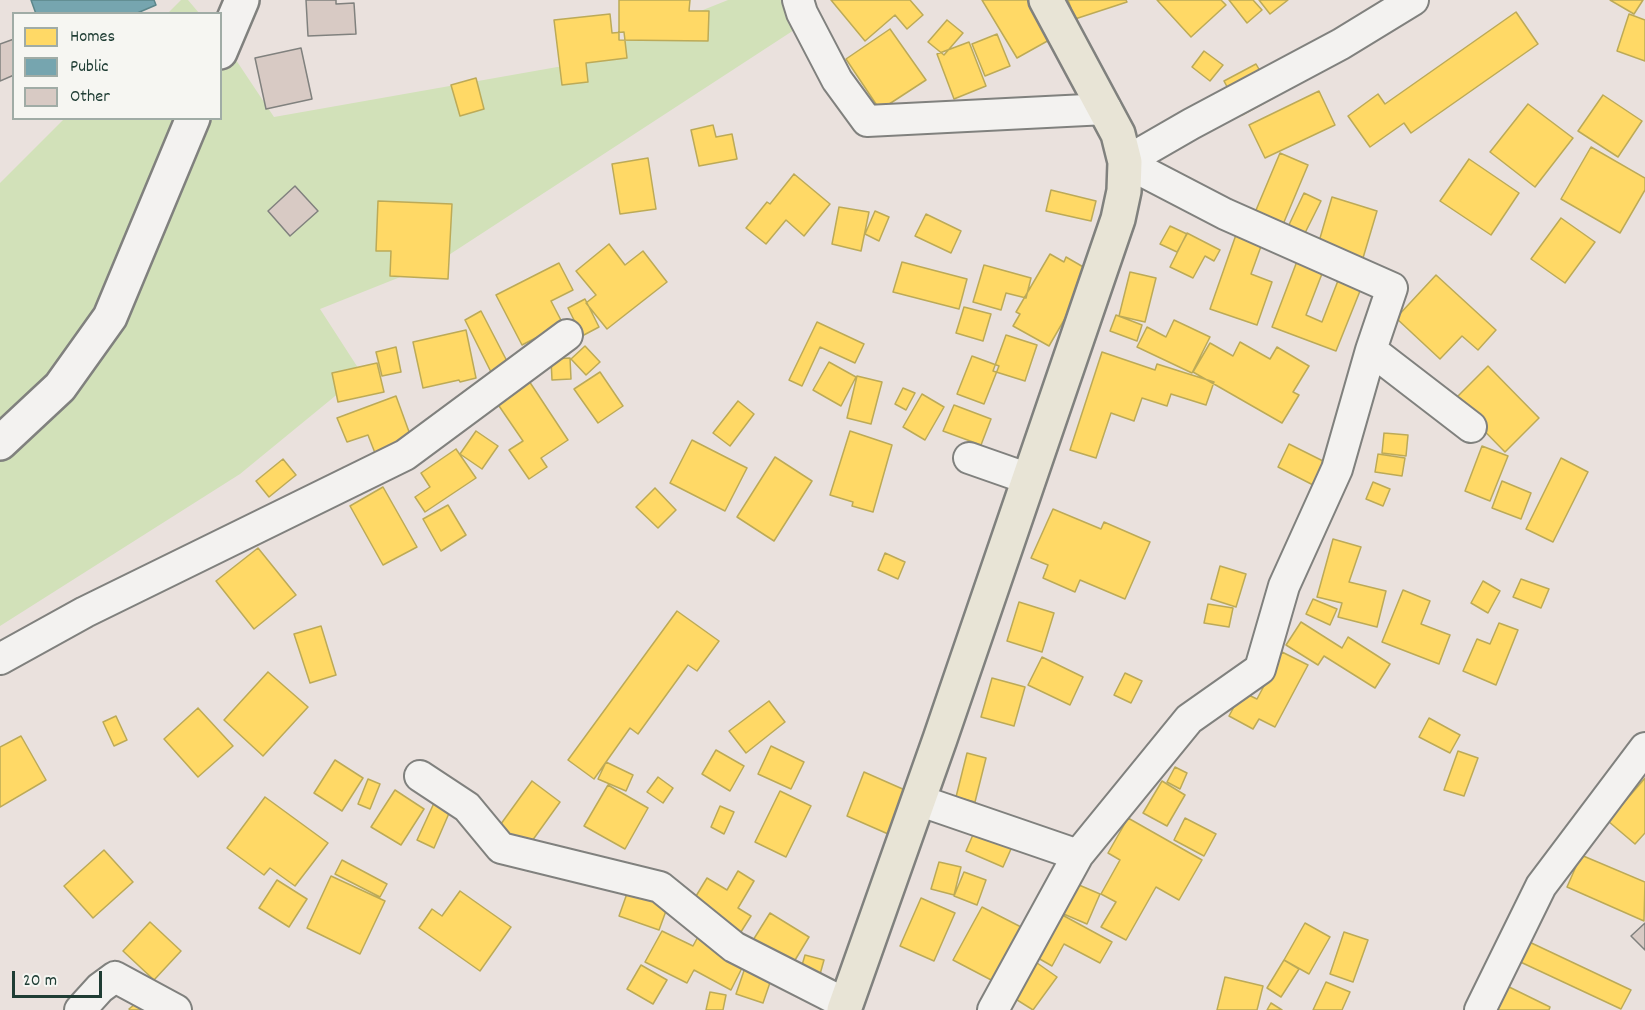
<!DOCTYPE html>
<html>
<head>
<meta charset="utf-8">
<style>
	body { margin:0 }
	#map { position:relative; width:1645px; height:1010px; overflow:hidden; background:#eae1dd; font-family:Dekko,sans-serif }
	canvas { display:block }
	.legend { position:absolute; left:12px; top:12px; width:210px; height:108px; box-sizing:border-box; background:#f6f6f2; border:2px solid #a0aca6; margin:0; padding:8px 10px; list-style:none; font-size:18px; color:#1f3d34 }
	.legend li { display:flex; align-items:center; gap:12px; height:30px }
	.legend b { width:30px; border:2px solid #a0aca6 }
	.scale { position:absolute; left:12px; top:971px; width:90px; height:27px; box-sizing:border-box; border:3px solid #1f3d34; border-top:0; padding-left:8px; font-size:18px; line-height:21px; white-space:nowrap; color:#1f3d34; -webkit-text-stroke:4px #f6f6f2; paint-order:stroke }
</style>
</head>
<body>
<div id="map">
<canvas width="1645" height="1010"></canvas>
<ul class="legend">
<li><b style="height:16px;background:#ffd966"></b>Homes</li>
<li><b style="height:16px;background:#76a5af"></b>Public</li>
<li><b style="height:16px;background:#d8cac4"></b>Other</li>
</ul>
<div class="scale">20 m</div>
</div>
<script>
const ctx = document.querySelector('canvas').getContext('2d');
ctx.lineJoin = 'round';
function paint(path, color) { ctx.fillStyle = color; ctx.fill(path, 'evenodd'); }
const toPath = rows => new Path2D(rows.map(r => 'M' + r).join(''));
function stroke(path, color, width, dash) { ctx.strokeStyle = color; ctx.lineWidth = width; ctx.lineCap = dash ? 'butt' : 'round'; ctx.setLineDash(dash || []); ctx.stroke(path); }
paint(toPath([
	[181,0,188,0,199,13,168,13],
	[728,0,786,0,814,17,438,262,320,309,362,374,240,474,0,626,0,183,64,119,220,118,221,41,238,63,274,117,563,66]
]), '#d2e1b9');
const homes = toPath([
	[619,0,690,0,689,11,709,11,708,41,619,40,619,0],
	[831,0,910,0,923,15,907,29,895,15,865,41,831,0],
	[982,0,1028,0,1051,39,1017,58,982,0],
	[1068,0,1126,0,1127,2,1075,19,1068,0],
	[1157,0,1221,0,1226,5,1191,37,1157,0],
	[1229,0,1253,0,1262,10,1247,23,1229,0],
	[1259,0,1288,0,1270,14,1259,0],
	[1610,0,1643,0,1634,14,1610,0],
	[1516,12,1538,44,1411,133,1404,123,1370,147,1348,116,1378,94,1385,104,1516,12],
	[610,14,612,33,624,32,627,58,586,63,588,82,562,85,554,20,610,14],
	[1629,14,1645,20,1645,61,1617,51,1629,14],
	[947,20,963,33,944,55,928,42,947,20],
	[890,29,926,80,880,110,846,59,890,29],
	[997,34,1010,66,985,76,972,44,997,34],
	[969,42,986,86,954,99,937,54,969,42],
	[1204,51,1223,65,1210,81,1192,67,1204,51],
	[1256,64,1275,97,1242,115,1224,81,1256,64],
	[476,78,484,109,460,116,451,85,476,78],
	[1319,91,1335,125,1265,158,1249,125,1319,91],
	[1603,95,1642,121,1618,157,1578,131,1603,95],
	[1528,104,1573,138,1535,187,1490,152,1528,104],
	[713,125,716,137,732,134,737,159,699,166,691,130,713,125],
	[1591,147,1645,178,1645,190,1620,233,1561,199,1591,147],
	[1280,153,1308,165,1279,234,1251,222,1280,153],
	[648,158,656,209,620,214,612,164,648,158],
	[1469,159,1519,193,1491,235,1440,201,1469,159],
	[794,174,830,204,804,236,786,220,766,244,746,228,767,202,770,204,794,174],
	[1051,190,1096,201,1091,221,1046,211,1051,190],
	[1304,193,1321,201,1303,237,1287,229,1304,193],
	[1332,197,1377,211,1363,258,1318,245,1332,197],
	[378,201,452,204,448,279,390,276,391,251,376,251,378,201],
	[839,207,869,212,861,251,832,244,839,207],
	[875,211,889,217,879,241,865,234,875,211],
	[926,214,961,231,951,253,915,236,926,214],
	[1561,218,1595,242,1565,283,1531,259,1561,218],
	[1170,226,1187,234,1177,252,1160,244,1170,226],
	[1238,229,1264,238,1251,274,1272,282,1257,325,1210,309,1238,229],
	[1187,233,1220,250,1214,261,1205,256,1193,278,1170,267,1187,233],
	[609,244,625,265,643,251,667,282,607,329,586,303,596,295,576,271,609,244],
	[1050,254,1064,262,1066,257,1092,272,1049,346,1013,326,1020,314,1016,312,1050,254],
	[1299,256,1325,266,1306,315,1322,322,1339,278,1362,286,1336,351,1272,327,1299,256],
	[902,262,967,279,959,309,893,292,902,262],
	[559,263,573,290,551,301,563,324,522,345,496,295,559,263],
	[984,265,1031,278,1026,298,1006,293,1001,310,973,302,984,265],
	[1130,272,1156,278,1145,322,1119,316,1130,272],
	[1436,275,1496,330,1478,350,1462,336,1440,359,1396,318,1436,275],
	[585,299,599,327,582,336,568,308,585,299],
	[964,307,991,314,983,341,956,333,964,307],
	[481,311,510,367,493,376,465,320,481,311],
	[1116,315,1142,325,1137,341,1110,331,1116,315],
	[1174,320,1210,337,1192,373,1137,347,1147,327,1166,337,1174,320],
	[817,322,864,344,855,363,820,347,802,386,789,380,817,322],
	[466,330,476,378,460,382,459,380,423,388,413,342,466,330],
	[1006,335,1037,345,1025,381,993,371,1006,335],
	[1240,342,1270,359,1277,347,1309,366,1293,392,1299,395,1282,423,1193,372,1210,343,1233,356,1240,342],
	[585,346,600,362,586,375,571,359,585,346],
	[396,347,401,372,382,376,376,352,396,347],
	[1102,352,1155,370,1157,364,1214,382,1206,405,1171,394,1167,406,1142,398,1134,421,1111,413,1096,458,1070,450,1102,352],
	[972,356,999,366,984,404,957,394,972,356],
	[570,358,571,379,552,380,551,359,570,358],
	[829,362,856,377,841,406,813,390,829,362],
	[377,363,384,392,338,402,332,373,377,363],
	[1488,366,1539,418,1505,452,1454,400,1488,366],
	[600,372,623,406,598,423,574,389,600,372],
	[857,376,882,382,871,424,847,418,857,376],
	[529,381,568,440,541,458,547,467,529,479,509,450,523,441,497,403,529,381],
	[903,388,915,393,906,410,895,404,903,388],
	[922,394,944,407,925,440,903,427,922,394],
	[396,396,412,440,375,453,368,435,347,442,337,418,396,396],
	[738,401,754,414,730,446,713,433,738,401],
	[954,405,991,419,981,445,943,431,954,405],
	[476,431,498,446,482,469,460,454,476,431],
	[850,431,892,445,873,512,852,506,853,502,830,495,850,431],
	[1384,433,1408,435,1406,456,1382,453,1384,433],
	[692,440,747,468,725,511,670,483,692,440],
	[1289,444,1329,464,1317,487,1278,467,1289,444],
	[1482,446,1508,456,1490,501,1465,491,1482,446],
	[456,449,476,478,425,512,415,497,430,487,421,473,456,449],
	[1378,454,1405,458,1402,476,1375,472,1378,454],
	[775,457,812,481,774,541,737,517,775,457],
	[1561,458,1588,472,1553,542,1526,529,1561,458],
	[283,459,296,475,269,497,256,481,283,459],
	[1502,481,1531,493,1521,519,1492,508,1502,481],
	[1373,482,1390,489,1383,506,1366,499,1373,482],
	[383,487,417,547,383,565,350,506,383,487],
	[655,488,676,510,658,528,636,507,655,488],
	[448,505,466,535,441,551,423,519,448,505],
	[1053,509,1101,529,1104,522,1150,542,1125,599,1080,580,1075,592,1043,578,1048,565,1031,558,1053,509],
	[1333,539,1361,547,1349,582,1386,591,1377,627,1338,617,1342,603,1317,597,1333,539],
	[258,548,296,595,254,629,216,581,258,548],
	[885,553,905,562,898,579,878,570,885,553],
	[1220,566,1246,574,1236,607,1211,599,1220,566],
	[1521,579,1549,589,1541,608,1513,597,1521,579],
	[1483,581,1500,591,1488,613,1471,603,1483,581],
	[1403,590,1430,601,1421,624,1450,635,1439,664,1382,642,1403,590],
	[1313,599,1337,609,1330,625,1306,614,1313,599],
	[1019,602,1054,613,1042,652,1007,641,1019,602],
	[1208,604,1233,608,1229,627,1204,623,1208,604],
	[677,611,719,641,697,671,688,665,638,734,630,728,594,779,568,760,677,611],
	[1301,622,1342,648,1348,637,1390,664,1375,688,1324,656,1318,665,1286,645,1301,622],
	[1499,623,1518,630,1496,685,1463,671,1477,639,1490,644,1499,623],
	[321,626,336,675,310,683,294,634,321,626],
	[1282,652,1308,665,1275,727,1259,719,1253,729,1229,716,1242,692,1257,699,1282,652],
	[1042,657,1083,677,1070,705,1028,685,1042,657],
	[268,672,308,707,263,756,224,720,268,672],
	[1125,673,1142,681,1131,703,1114,695,1125,673],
	[992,678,1025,687,1014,726,981,717,992,678],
	[769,701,785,722,746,753,729,731,769,701],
	[198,708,233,746,198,777,164,739,198,708],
	[116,716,127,740,114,746,103,722,116,716],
	[1429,718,1460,735,1450,753,1419,737,1429,718],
	[21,736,46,780,0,807,0,747,21,736],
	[771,746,804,762,791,789,758,774,771,746],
	[716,750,744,766,730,791,702,774,716,750],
	[1458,751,1478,758,1464,796,1444,790,1458,751],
	[967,753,986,758,975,802,956,797,967,753],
	[335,760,363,778,342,811,314,793,335,760],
	[606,762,633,775,626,791,598,779,606,762],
	[1175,767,1187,773,1180,789,1167,782,1175,767],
	[864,772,914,794,895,837,847,816,864,772],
	[658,777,673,788,663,803,647,792,658,777],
	[1645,778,1645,833,1635,844,1608,821,1645,778],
	[368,779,380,784,370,809,358,804,368,779],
	[532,781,560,802,527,848,498,828,532,781],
	[1162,781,1185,795,1167,826,1143,813,1162,781],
	[608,785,648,808,625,849,584,826,608,785],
	[395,790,424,809,401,845,371,827,395,790],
	[780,791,811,806,786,857,755,842,780,791],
	[265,797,328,843,295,886,270,868,264,875,227,848,265,797],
	[434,803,450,811,434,848,417,840,434,803],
	[720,806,734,812,724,834,711,827,720,806],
	[1128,818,1202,860,1179,900,1156,887,1126,940,1101,927,1116,902,1101,894,1120,860,1108,853,1128,818],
	[1185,818,1216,834,1204,856,1174,840,1185,818],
	[978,823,1015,840,1003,867,966,851,978,823],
	[104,850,133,882,93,918,64,886,104,850],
	[1581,855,1645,882,1644,921,1567,887,1581,855],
	[342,860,387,884,380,897,335,874,342,860],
	[939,862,961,867,954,895,931,889,939,862],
	[738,871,754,881,738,908,751,916,739,935,690,906,707,878,727,890,738,871],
	[964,872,986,880,977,905,954,896,964,872],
	[331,876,385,901,360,954,307,928,331,876],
	[277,880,307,899,289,927,259,908,277,880],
	[1072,882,1100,894,1087,924,1059,912,1072,882],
	[630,885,670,900,659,930,619,916,630,885],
	[460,891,511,927,480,971,419,928,432,909,442,916,460,891],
	[921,898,955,913,934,961,900,946,921,898],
	[982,907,1023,928,995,982,953,960,982,907],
	[1055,911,1112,942,1100,963,1064,944,1052,966,1031,954,1055,911],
	[770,913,809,937,789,970,750,945,770,913],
	[150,922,181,951,154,980,123,951,150,922],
	[1305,923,1330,937,1309,974,1284,960,1305,923],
	[662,931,693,946,700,933,747,958,731,990,694,970,687,983,645,962,662,931],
	[1344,932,1368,940,1353,982,1330,974,1344,932],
	[1523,939,1631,990,1621,1009,1514,959,1523,939],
	[805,955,824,960,817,985,798,979,805,955],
	[1030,958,1057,977,1033,1010,1006,993,1030,958],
	[748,959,775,968,763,1003,736,994,748,959],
	[1284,960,1299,969,1281,997,1267,988,1284,960],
	[641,965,667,980,653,1004,627,989,641,965],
	[1225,977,1263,986,1257,1010,1217,1010,1225,977],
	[1326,982,1350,992,1342,1010,1313,1010,1326,982],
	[1501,983,1550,1007,1549,1010,1488,1010,1501,983],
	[710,992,726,995,723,1010,706,1010,710,992],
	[142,998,152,1010,130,1010,129,1009,142,998],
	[1271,1003,1282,1010,1267,1010,1271,1003]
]);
paint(homes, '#ffd966');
stroke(homes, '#bcaa57', 1.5);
const public = toPath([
	[31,0,154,0,156,5,135,14,36,14,31,0]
]);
paint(public, '#76a5af');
stroke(public, '#5c868a', 1.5);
const building = toPath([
	[306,0,336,0,336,4,354,3,356,34,308,36,306,0],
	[14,39,14,75,0,81,0,44,14,39],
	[301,48,312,99,266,109,255,58,301,48],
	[295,186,318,211,290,236,268,211,295,186],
	[1645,923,1645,950,1631,936,1645,923]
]);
paint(building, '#d8cac4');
stroke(building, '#80817e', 1.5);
const street = toPath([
	[798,0,802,13,837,80,867,121,1106,109],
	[1125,162,1225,214,1392,288,1371,350,1471,427],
	[1125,162,1191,124,1341,44,1413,0],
	[969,458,1029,479],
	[0,659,85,612,405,455,567,335],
	[420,776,467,807,501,848,660,887,734,947,846,1004],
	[918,800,1078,855,1189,719,1260,669,1284,586,1337,469,1371,350],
	[80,1010,100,988,115,977,176,1010],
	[993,1010,1078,855],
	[1480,1010,1541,886,1645,748]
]);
const secondary = toPath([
	[220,52,242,0],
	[0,443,60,387,110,317,193,118]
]);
const primary = toPath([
	[844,1010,940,739,1118,219,1124,191,1125,162,1118,134,1046,0]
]);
stroke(street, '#80817e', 34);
stroke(secondary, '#80817e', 38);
stroke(primary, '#80817e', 38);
stroke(street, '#f3f2f0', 30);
stroke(secondary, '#f3f2f0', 33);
stroke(primary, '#e8e4d6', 33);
</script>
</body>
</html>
